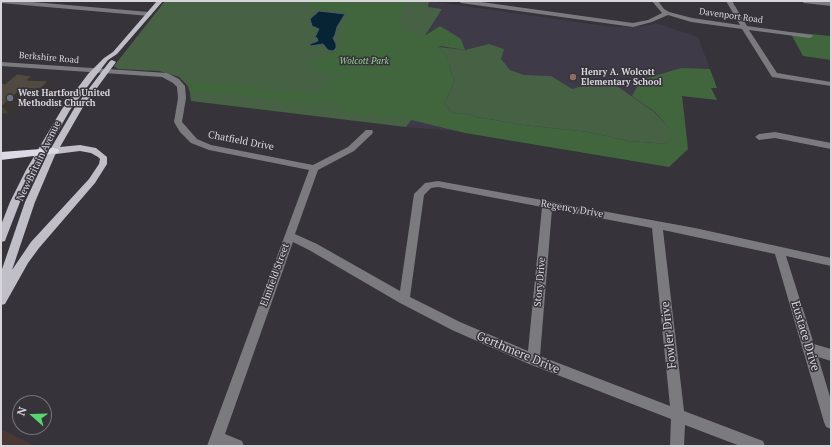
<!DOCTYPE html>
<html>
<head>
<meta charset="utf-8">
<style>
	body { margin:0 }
	#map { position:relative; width:832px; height:447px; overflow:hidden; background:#36333b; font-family:"PT Serif",serif }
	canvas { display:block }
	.frame { position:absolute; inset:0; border:2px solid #d8d6db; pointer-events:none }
	.north { position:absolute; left:12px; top:395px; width:40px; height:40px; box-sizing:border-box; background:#36333b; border:1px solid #77747b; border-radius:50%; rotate:290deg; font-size:11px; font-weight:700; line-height:16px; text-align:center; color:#d8d6db }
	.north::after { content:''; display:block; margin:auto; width:14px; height:18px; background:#59d56f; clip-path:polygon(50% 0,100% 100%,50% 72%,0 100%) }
</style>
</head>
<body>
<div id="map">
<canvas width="832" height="447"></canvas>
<div class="frame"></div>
<div class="north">N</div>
</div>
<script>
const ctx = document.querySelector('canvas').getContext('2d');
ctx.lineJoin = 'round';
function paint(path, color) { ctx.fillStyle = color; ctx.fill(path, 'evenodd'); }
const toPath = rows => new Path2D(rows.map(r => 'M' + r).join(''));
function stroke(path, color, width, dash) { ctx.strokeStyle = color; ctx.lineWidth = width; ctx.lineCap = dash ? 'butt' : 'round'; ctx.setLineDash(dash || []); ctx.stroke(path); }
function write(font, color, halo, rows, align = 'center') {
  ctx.font = font + ' "PT Serif",serif'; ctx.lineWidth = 3; ctx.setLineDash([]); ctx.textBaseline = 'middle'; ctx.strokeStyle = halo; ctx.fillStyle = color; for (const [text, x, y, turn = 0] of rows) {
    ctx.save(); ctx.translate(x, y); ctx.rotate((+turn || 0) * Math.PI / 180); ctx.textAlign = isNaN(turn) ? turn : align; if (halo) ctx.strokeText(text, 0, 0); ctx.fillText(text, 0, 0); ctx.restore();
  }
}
paint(toPath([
	[1,429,35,446,1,446]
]), '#4b3734');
paint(toPath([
	[429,1,612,27,645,26,656,23,698,37,717,88,711,87,717,100,682,96,688,149,669,167,457,131,406,127,437,86,423,45]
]), '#3f3a48');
paint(toPath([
	[165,1,429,1,428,7,442,9,424,37,437,86,406,127,191,101,189,87,179,77,159,71,118,69,114,66],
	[489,44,504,49,501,59,510,70,524,75,551,76,572,89,607,79,654,112,679,138,667,144,628,141,589,132,523,125,477,117,464,113,459,114,451,112,448,107,444,105,455,80,452,75,449,63,444,60,448,57,438,47,465,50]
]), '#476145');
paint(toPath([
	[312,1,405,1,406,4,398,18,404,31,426,35,440,26,461,39,465,50,441,46,438,47,448,57,445,60,449,63,452,75,455,80,444,105,448,107,451,112,459,114,464,113,477,117,523,125,589,132,628,141,667,144,667,141,678,138,655,112,632,96,641,80,681,68,710,69,717,88,711,88,717,100,682,96,688,149,669,167,465,133,403,118,348,114,338,106,325,103,316,107,305,104,233,95,190,92,187,84,196,82,212,85,219,83,319,94,334,76,324,74,307,63,338,51,348,12,308,8],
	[790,32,831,36,831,60,803,56]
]), '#41663d');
const water = toPath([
	[319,11,345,14,337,27,335,35,333,38,336,44,336,48,333,51,328,50,323,44,310,46,310,44,318,41,317,38,315,37,319,29,312,26,310,19,319,11]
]);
paint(water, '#072435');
stroke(water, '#465967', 1);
paint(toPath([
	[1,1,21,1,149,12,152,14,149,16,1,3,1,1],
	[458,1,474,1,633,23,648,20,662,13,652,1,658,1,664,9,669,12,692,18,740,25,726,1,732,1,747,26,812,35,813,36,810,38,749,30,777,73,831,82,831,86,772,77,742,29,691,22,668,15,652,22,633,27,461,3,458,1],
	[801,1,831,2,831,6,804,3,801,1],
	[1,62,167,73,179,79,185,86,186,98,182,122,197,139,211,145,313,165,348,147,366,130,372,130,373,132,372,134,354,151,318,170,295,234,317,244,400,291,414,194,425,183,438,181,695,228,831,258,831,266,786,256,814,344,831,349,831,361,818,357,831,400,831,429,826,427,824,422,775,254,663,230,684,411,763,441,765,446,740,446,685,425,684,446,670,446,671,419,529,364,452,330,400,303,309,250,293,242,225,434,242,441,244,446,207,446,309,170,209,150,191,143,180,132,174,122,178,98,177,87,173,83,162,77,1,66,1,62],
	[438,187,542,207,528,351,460,322,410,297,424,195,431,188,438,187],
	[552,209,652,228,670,406,540,356,552,209],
	[775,132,831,143,831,149,775,138,759,140,755,137,759,134,775,132]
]), '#7b7a7f');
paint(toPath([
	[157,1,163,1,117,54,108,60,94,78,70,110,36,170,20,202,6,238,5,241,1,242,1,225,10,202,26,170,62,109,88,74,104,58,113,52,157,1],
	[112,60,116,62,83,107,60,147,80,145,96,148,107,157,107,164,95,183,39,248,28,263,5,304,1,305,1,272,25,202,47,155,75,107,110,61,112,60],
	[80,151,91,153,98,157,100,159,99,164,89,179,31,242,12,270,35,202,55,155,56,154,80,151]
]), '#c0bfc8');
paint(toPath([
	[54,148,58,149,59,151,58,153,1,160,1,152,54,148]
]), '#dcdae5');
paint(toPath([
	[36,80,48,81,53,89,46,96,42,97,28,96,9,114,1,113,1,83,5,84]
]), '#46403a');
paint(toPath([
	[32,76,38,83,27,80],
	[48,81,53,89,46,96,42,97,36,89],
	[22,88,28,96,9,114,2,106]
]), '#39342f');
const building = toPath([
	[17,74,32,76,27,80,48,81,41,88,36,89,22,88,2,106,1,106,1,83,5,84,17,74]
]);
paint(building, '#514a43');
stroke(building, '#39342f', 1);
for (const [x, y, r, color] of [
	[573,77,4,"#8d6e63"],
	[10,98,4,"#6b7280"]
]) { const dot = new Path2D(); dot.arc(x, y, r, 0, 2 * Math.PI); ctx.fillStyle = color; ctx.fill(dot); stroke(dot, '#36333b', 1.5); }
write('9px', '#d8d6db', '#36333b', [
	["Davenport Road",731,16,8],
	["Berkshire Road",49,58,5]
]);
write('italic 9px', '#99d393', '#36333b', [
	["Wolcott Park",364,61]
]);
write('bold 9px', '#d8d6db', '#36333b', [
	["Henry A. Wolcott",581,72],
	["Elementary School",581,82],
	["West Hartford United",18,93],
	["Methodist Church",18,103]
], 'left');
write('10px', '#d8d6db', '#36333b', [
	["Chatfield Drive",241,141,11],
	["New Britain Avenue",39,161,-64],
	["Regency Drive",572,209,10],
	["Elmfield Street",275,275,-70],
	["Story Drive",540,282,-85]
]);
write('12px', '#d8d6db', '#36333b', [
	["Fowler Drive",669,335,-96],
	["Eustace Drive",805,336,73],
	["Gerthmere Drive",518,353,23]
]);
</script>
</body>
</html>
